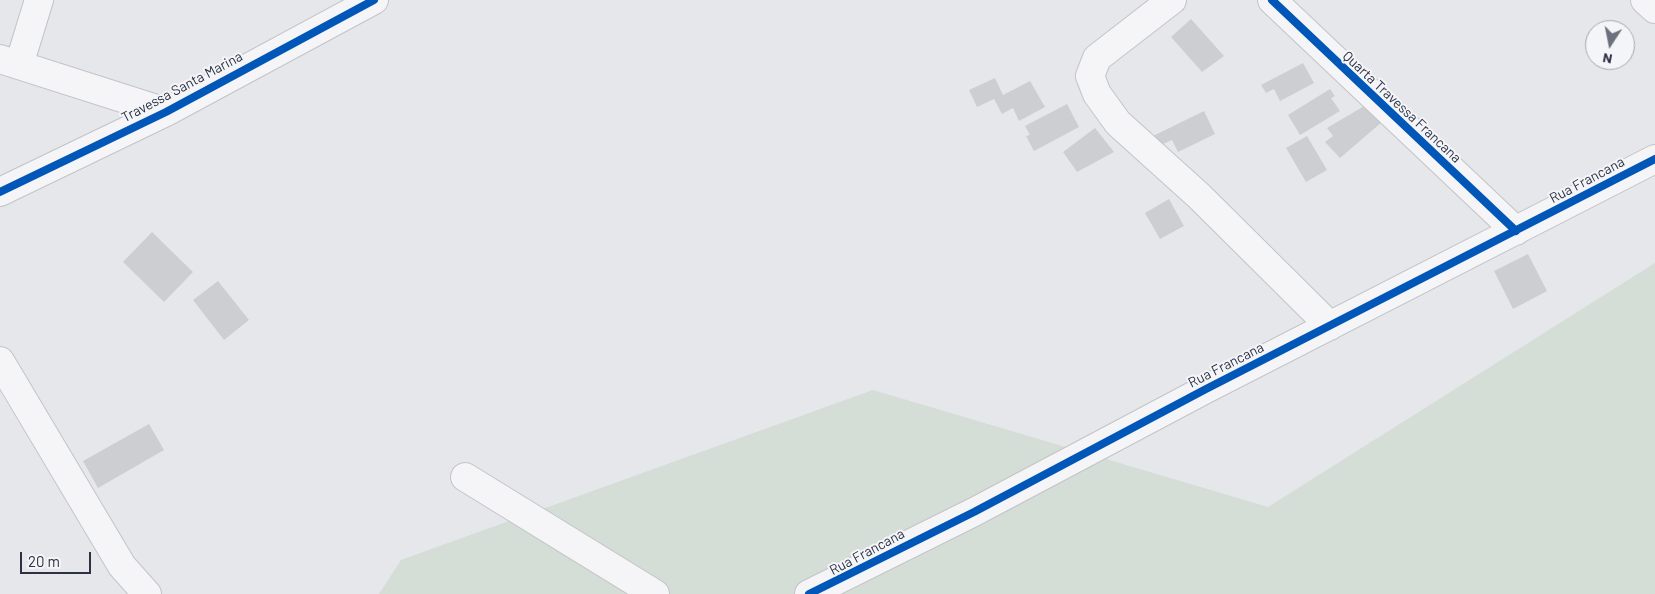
<!DOCTYPE html>
<html>
<head>
<meta charset="utf-8">
<style>
	body { margin:0 }
	#map { position:relative; width:1655px; height:594px; overflow:hidden; background:#e5e7ea; font-family:Barlow,sans-serif }
	canvas { display:block }
	.north { position:absolute; left:1585px; top:20px; width:50px; height:50px; box-sizing:border-box; background:#f4f5f8; border:1px solid #a4a7b0; border-radius:50%; rotate:191deg; font-size:14px; font-weight:700; line-height:20px; text-align:center; color:#2c3143 }
	.north::after { content:''; display:block; margin:auto; width:18px; height:22px; background:#6d717d; clip-path:polygon(50% 0,100% 100%,50% 72%,0 100%) }
	.scale { position:absolute; left:20px; top:552px; width:71px; height:22px; box-sizing:border-box; border:2px solid #2c3143; border-top:0; padding-left:6px; font-size:15px; line-height:18px; white-space:nowrap; color:#2c3143; -webkit-text-stroke:4px #f4f5f8; paint-order:stroke }
</style>
</head>
<body>
<div id="map">
<canvas width="1655" height="594"></canvas>
<div class="north">N</div>
<div class="scale">20 m</div>
</div>
<script>
const ctx = document.querySelector('canvas').getContext('2d');
ctx.lineJoin = 'round';
function paint(path, color) { ctx.fillStyle = color; ctx.fill(path, 'evenodd'); }
const toPath = rows => new Path2D(rows.map(r => 'M' + r).join(''));
function stroke(path, color, width, dash) { ctx.strokeStyle = color; ctx.lineWidth = width; ctx.lineCap = dash ? 'butt' : 'round'; ctx.setLineDash(dash || []); ctx.stroke(path); }
function write(font, color, halo, rows, align = 'center') {
  ctx.font = font + ' Barlow,sans-serif'; ctx.lineWidth = 4; ctx.setLineDash([]); ctx.textBaseline = 'middle'; ctx.strokeStyle = halo; ctx.fillStyle = color; for (const [text, x, y, turn = 0] of rows) {
    ctx.save(); ctx.translate(x, y); ctx.rotate((+turn || 0) * Math.PI / 180); ctx.textAlign = isNaN(turn) ? turn : align; if (halo) ctx.strokeText(text, 0, 0); ctx.fillText(text, 0, 0); ctx.restore();
  }
}
paint(toPath([
	[1655,263,1655,594,379,594,401,560,873,390,1268,507]
]), '#d4ddd6');
paint(toPath([
	[1191,19,1224,56,1202,72,1171,37],
	[1303,63,1314,83,1280,101,1274,89,1266,93,1261,85],
	[995,78,1003,95,1030,81,1045,107,1019,121,1013,108,1002,114,994,99,977,107,969,90],
	[1330,89,1335,96,1331,98,1340,111,1300,135,1288,115],
	[1067,104,1079,127,1034,151,1026,136,1030,135,1025,126],
	[1366,105,1382,122,1340,158,1325,142,1333,136,1327,128],
	[1204,111,1215,134,1178,152,1172,140,1161,145,1153,136],
	[1095,128,1114,152,1077,172,1063,152],
	[1307,136,1327,170,1306,182,1286,148],
	[1169,199,1184,226,1160,239,1145,213],
	[152,232,193,272,164,302,123,262],
	[1528,254,1547,291,1513,309,1494,271],
	[218,281,249,320,224,340,193,300],
	[149,424,164,450,98,488,83,461]
]), '#cdced2');
const minor = toPath([
	[1172,0,1097,58,1090,76,1097,94,1118,123,1199,196,1330,326],
	[1272,0,1516,231],
	[1645,0,1655,9],
	[0,59,166,112],
	[19,65,39,0],
	[0,192,166,112,374,0],
	[0,361,122,566,147,594],
	[465,477,655,594],
	[809,594,974,512,1206,389,1655,159]
]);
stroke(minor, '#c2c4c7', 30);
stroke(minor, '#f5f5f7', 28);
stroke(toPath([
	[1272,0,1516,231],
	[0,192,166,112,374,0],
	[809,594,974,512,1206,389,1655,159]
]), '#0057b8', 8);
write('14px', '#2c3143', '#f4f5f8', [
	["Travessa Santa Marina",182,87,-28],
	["Quarta Travessa Francana",1402,107,43],
	["Rua Francana",1587,180,-28],
	["Rua Francana",1226,365,-27],
	["Rua Francana",867,552,-28]
]);
</script>
</body>
</html>
